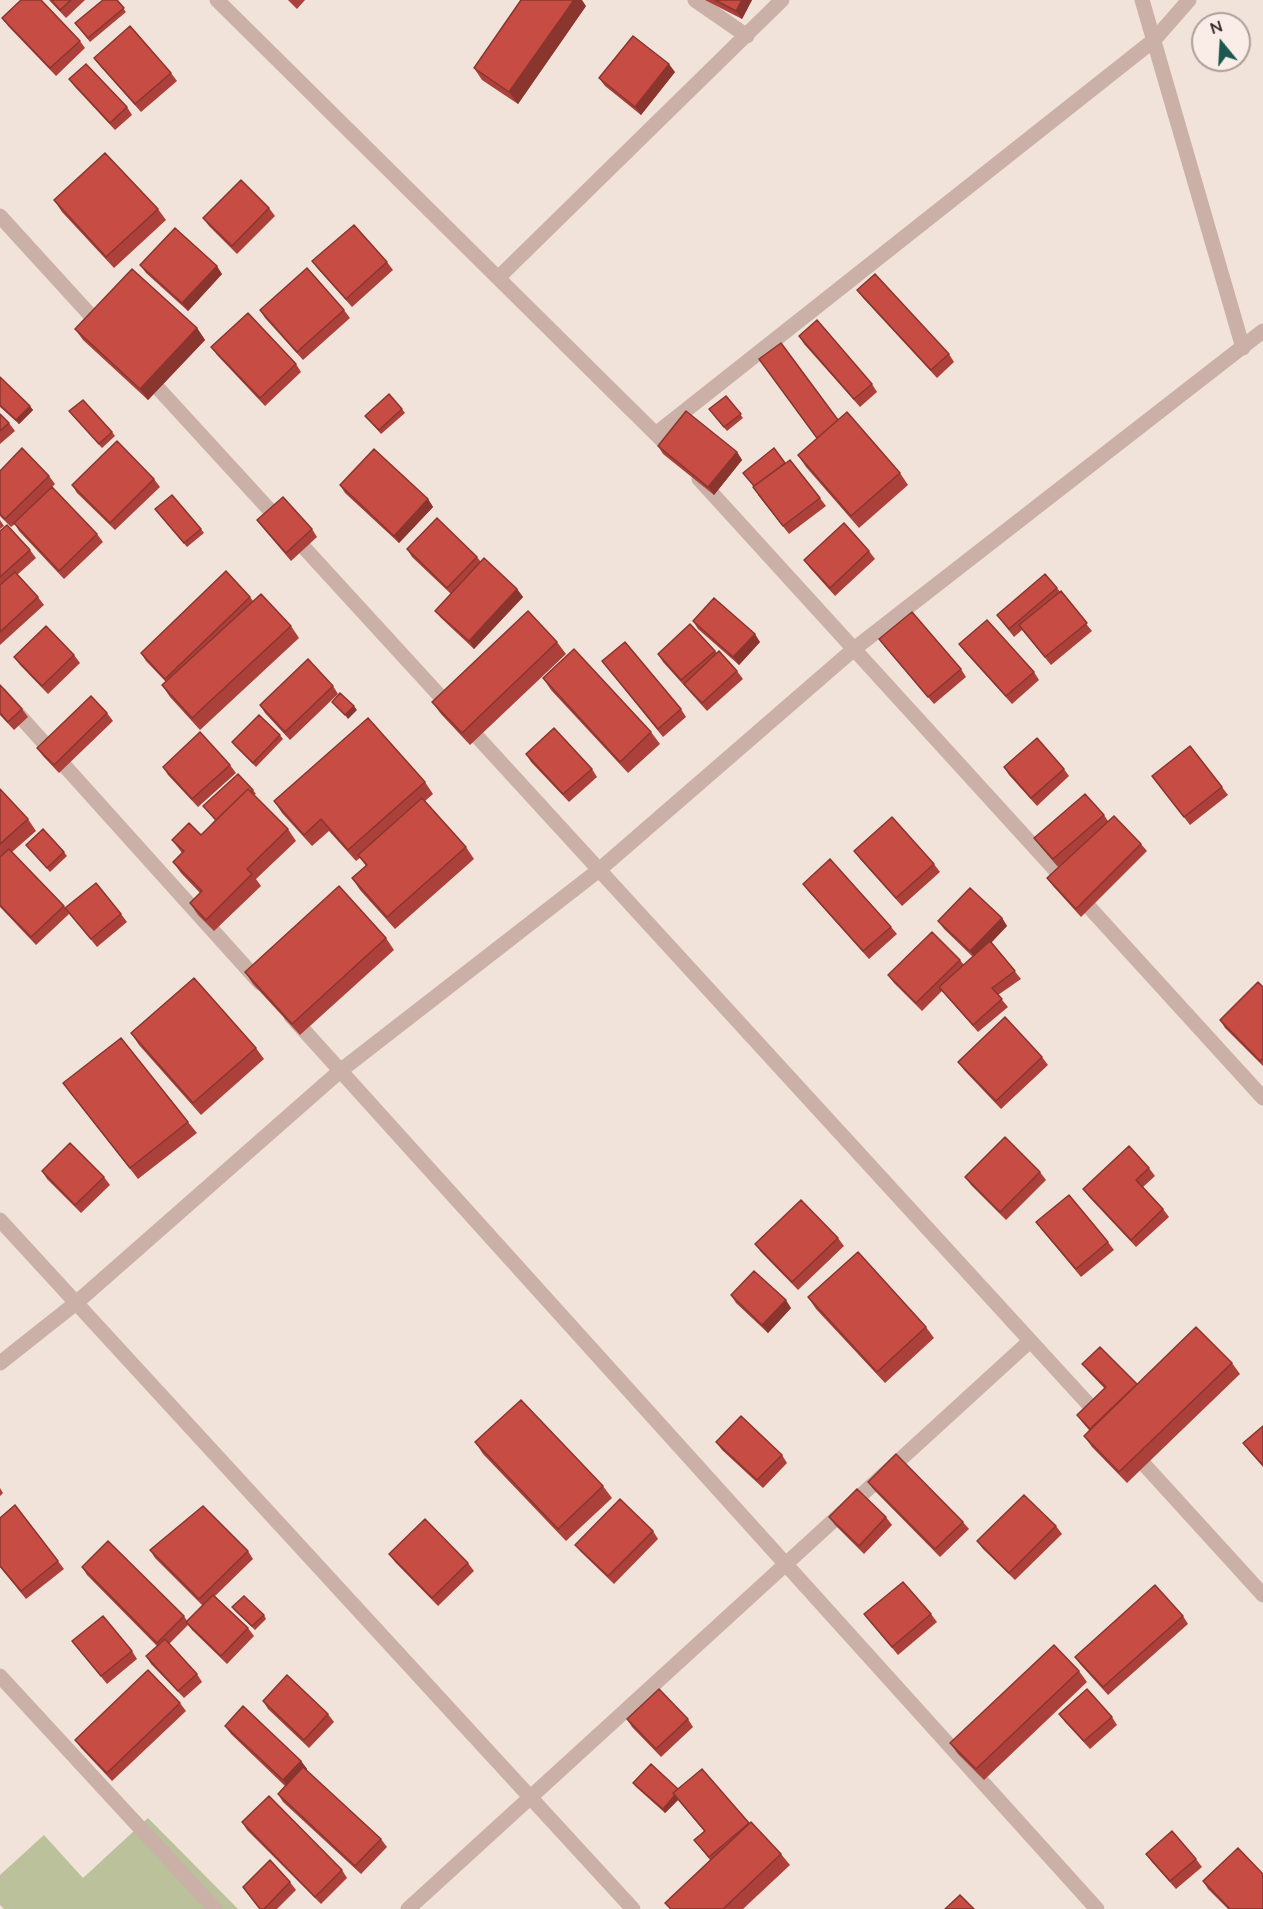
<!DOCTYPE html>
<html>
<head>
<meta charset="utf-8">
<style>
	body { margin:0 }
	#map { position:relative; width:1263px; height:1909px; overflow:hidden; background:#f2e3da; font-family:Mulish,sans-serif }
	canvas { display:block }
	.north { position:absolute; left:1191px; top:12px; width:60px; height:60px; box-sizing:border-box; background:#faede7; border:2px solid #ac9f9a; border-radius:50%; rotate:342deg; font-size:16px; font-weight:700; line-height:24px; text-align:center; color:#362927 }
	.north::after { content:''; display:block; margin:auto; width:21px; height:27px; background:#1c5851; clip-path:polygon(50% 0,100% 100%,50% 72%,0 100%) }
</style>
</head>
<body>
<div id="map">
<canvas width="1263" height="1909"></canvas>
<div class="north">N</div>
</div>
<script>
const ctx = document.querySelector('canvas').getContext('2d');
ctx.lineJoin = 'round';
function paint(path, color) { ctx.fillStyle = color; ctx.fill(path, 'evenodd'); }
const toPath = rows => new Path2D(rows.map(r => 'M' + r).join(''));
function stroke(path, color, width, dash) { ctx.strokeStyle = color; ctx.lineWidth = width; ctx.lineCap = dash ? 'butt' : 'round'; ctx.setLineDash(dash || []); ctx.stroke(path); }
paint(toPath([
	[148,1818,238,1909,4,1909,0,1905,0,1875,44,1835,83,1878]
]), '#bbc19a');
stroke(toPath([
	[217,0,677,455],
	[695,0,747,36],
	[1142,0,1243,348],
	[0,216,103,329],
	[499,277,782,0],
	[146,375,1102,1419],
	[657,433,1154,40,1189,0],
	[699,479,1263,1098],
	[0,694,260,983],
	[291,1016,1097,1909],
	[0,1220,633,1909],
	[0,1363,76,1303,340,1071,599,870,854,649,1263,331],
	[1131,1450,1263,1595],
	[0,1676,215,1909],
	[408,1909,1030,1341]
]), '#cab0a6', 15);
paint(toPath([
	[49,0,85,0,66,18],
	[117,0,126,12,90,42,75,23],
	[288,0,305,0,297,9],
	[705,0,752,0,742,19],
	[586,6,518,104,482,80,474,68],
	[2,18,80,41,85,48,56,76,8,26],
	[94,58,171,73,177,81,141,112,100,66],
	[675,72,641,115,605,86,599,78],
	[69,79,127,107,132,115,115,130,75,87],
	[54,200,158,209,166,220,114,268,62,212],
	[269,208,275,216,237,254,209,226,203,218],
	[312,261,387,262,393,270,352,307,318,269],
	[140,265,222,274,188,311,146,273],
	[857,290,949,354,954,362,937,378,863,298],
	[260,310,344,310,350,318,303,360,265,318],
	[197,328,205,340,148,400,83,340,75,329],
	[799,336,872,384,877,392,860,407,804,344],
	[211,347,296,364,301,372,265,406,217,355],
	[0,377,33,410,19,424,0,407],
	[726,396,743,418,727,431,712,413],
	[402,409,405,413,381,434,365,416],
	[69,411,112,432,115,436,102,448],
	[0,414,9,423,15,431,0,444],
	[838,420,900,473,908,485,859,528,806,467,798,455],
	[658,446,737,452,742,460,714,495,663,454],
	[785,463,820,498,826,506,789,534,758,495],
	[0,471,49,476,55,484,52,487,97,534,103,542,64,579,19,531,15,524,11,527,0,516],
	[154,479,160,487,115,530,77,493,72,485],
	[340,485,428,499,433,507,399,543,345,493],
	[158,513,201,529,204,533,187,547],
	[0,520,4,526,0,529],
	[257,520,312,529,317,537,291,561,263,528],
	[0,531,30,550,36,558,17,575,38,597,44,605,0,645],
	[407,549,477,557,481,562,517,589,523,597,474,649,441,618,435,611,451,594,412,557],
	[869,551,875,559,835,596,810,568,804,560],
	[1057,588,1092,631,1051,665,1022,630,1014,637,997,615],
	[250,597,253,601,291,626,299,638,200,730,170,697,162,685,166,682,146,661,141,653],
	[693,621,760,642,739,665,698,629],
	[879,639,961,669,966,677,934,704,885,647],
	[557,642,566,654,470,745,441,714,432,702],
	[959,644,1034,672,1039,680,1012,704,965,652],
	[715,651,737,671,743,679,707,711,663,662,658,654],
	[74,655,80,663,48,694,20,665,14,657],
	[602,661,681,709,686,717,663,737],
	[543,678,651,732,660,744,628,773,551,690],
	[0,685,22,709,28,717,14,730,0,715],
	[333,686,338,694,290,740,265,713,260,705],
	[107,713,113,721,59,773,43,756,37,748],
	[280,735,283,739,256,767,235,746,232,742],
	[526,754,592,769,597,777,569,802,531,762],
	[230,765,236,773,198,807,168,775,163,767],
	[1004,767,1064,769,1069,776,1037,806,1009,775],
	[1152,776,1222,787,1228,795,1190,825],
	[425,782,433,794,425,801,466,847,474,859,395,929,360,890,352,878,366,866,360,858,356,861,329,831,312,846,282,813,274,801],
	[0,789,28,819,36,831,12,852,64,906,69,914,36,945,0,907],
	[253,790,256,794,254,795,288,829,296,841,256,879,261,886,214,931,198,915,190,903,200,893,181,873,173,862,182,853,172,840,201,835,215,820,203,806],
	[1104,815,1108,821,1141,844,1147,851,1081,917,1053,886,1047,878,1071,856,1058,867,1040,846,1034,838],
	[26,845,64,852,67,856,50,872],
	[854,851,934,864,940,872,902,906,860,859],
	[803,884,891,927,897,934,869,959,809,892],
	[65,908,121,914,127,922,97,947],
	[1002,918,1007,926,991,942,1021,979,998,995,1008,1007,978,1032,942,991,922,1011,894,983,888,975,960,960,964,965,973,957,944,929,938,921],
	[386,938,394,950,300,1035,253,984,245,972],
	[1263,987,1263,1066,1225,1028,1220,1020],
	[131,1033,256,1048,264,1059,201,1115,139,1045],
	[1042,1057,1048,1065,1001,1109,964,1070,958,1062],
	[63,1083,188,1122,197,1133,138,1179],
	[1149,1168,1155,1176,1143,1187,1163,1209,1169,1217,1136,1247,1089,1197,1083,1189],
	[42,1171,104,1177,110,1185,81,1213,47,1179],
	[1040,1172,1046,1180,1006,1220,971,1185,965,1177],
	[1036,1222,1108,1242,1114,1250,1081,1277,1042,1230],
	[838,1238,844,1246,798,1290,761,1252,755,1244],
	[731,1295,791,1308,768,1333,736,1303],
	[808,1297,926,1327,934,1338,885,1383,816,1309],
	[1232,1363,1240,1374,1127,1483,1092,1447,1084,1436,1089,1430,1083,1423,1077,1415,1105,1389,1088,1371,1082,1364,1137,1384],
	[1263,1426,1263,1467,1249,1451,1243,1443],
	[475,1442,603,1486,612,1498,566,1541,483,1454],
	[716,1442,782,1455,787,1463,763,1488,722,1450],
	[868,1482,963,1522,969,1529,940,1557,874,1490],
	[0,1488,3,1493,0,1496],
	[829,1517,886,1517,892,1525,864,1554,835,1525],
	[0,1518,58,1561,64,1569,26,1599,0,1567],
	[1056,1526,1062,1534,1015,1580,983,1549,977,1541],
	[653,1531,658,1539,614,1584,581,1552,575,1545],
	[150,1550,248,1551,253,1559,215,1596,248,1628,254,1636,227,1664,192,1630,188,1625,169,1644,197,1674,202,1682,184,1698,151,1664,146,1656,157,1646,87,1575,82,1567,184,1616,187,1621,203,1606,155,1558],
	[389,1554,468,1563,474,1571,438,1606,395,1562],
	[232,1607,264,1615,266,1619,255,1630,235,1611],
	[864,1614,931,1614,937,1622,898,1655],
	[1183,1616,1188,1624,1108,1695,1080,1664,1075,1657],
	[72,1641,132,1651,137,1659,107,1684],
	[1079,1671,1087,1682,984,1780,958,1754,950,1743],
	[263,1701,328,1714,334,1722,309,1748,268,1709],
	[180,1703,186,1711,112,1781,81,1748,75,1740],
	[1059,1714,1112,1717,1117,1725,1090,1749,1065,1722],
	[627,1719,688,1719,693,1727,661,1757,632,1727],
	[225,1726,301,1761,307,1769,306,1770,381,1839,387,1847,361,1874,283,1802,278,1794,285,1786,231,1734],
	[633,1783,678,1789,749,1823,781,1854,790,1865,743,1909,670,1909,665,1903,710,1860,694,1840,704,1831,678,1800,665,1813,636,1787],
	[242,1822,342,1870,347,1878,321,1904,247,1830],
	[1146,1854,1196,1859,1202,1867,1176,1889,1152,1862],
	[1263,1874,1263,1909,1228,1909,1208,1889,1203,1881],
	[290,1882,296,1890,277,1909,260,1909,243,1887]
]), '#ab413a');
paint(toPath([
	[574,0,582,0,586,6,518,104,509,92],
	[742,0,752,0,742,19,736,11],
	[669,64,675,72,641,115,635,107],
	[217,266,222,274,188,311,182,303],
	[197,328,205,340,148,400,140,389],
	[30,406,33,410,19,424,16,420],
	[737,452,742,460,714,495,708,487],
	[428,499,433,507,399,543,394,536],
	[517,589,523,597,474,649,469,641],
	[755,634,760,642,739,665,733,657],
	[354,706,357,710,348,719,345,715],
	[1002,918,1007,926,976,959,970,951],
	[786,1300,791,1308,768,1333,762,1325],
	[301,1761,307,1769,288,1788,283,1780],
	[675,1796,678,1800,665,1813,663,1809]
]), '#8b352f');
const building = toPath([
	[21,0,41,0,80,41,50,68,2,18,21,0],
	[51,0,71,0,60,10,51,0],
	[103,0,117,0,124,8,88,38,75,23,103,0],
	[521,0,574,0,509,92,474,68,521,0],
	[715,0,742,0,736,11,715,0],
	[130,26,171,73,135,104,94,58,130,26],
	[633,36,669,64,635,107,599,78,633,36],
	[86,64,127,107,110,123,69,79,86,64],
	[105,153,158,209,106,257,54,200,105,153],
	[241,180,269,208,232,246,203,218,241,180],
	[354,225,387,262,346,299,312,261,354,225],
	[175,228,217,266,182,303,140,265,175,228],
	[307,268,344,310,297,352,260,310,307,268],
	[132,269,197,328,140,389,75,329,132,269],
	[875,274,949,354,931,370,857,290,875,274],
	[248,313,296,364,260,398,211,347,248,313],
	[817,320,872,384,854,399,799,336,817,320],
	[781,343,838,420,817,438,759,359,781,343],
	[0,377,30,406,16,420,0,405,0,377],
	[389,394,402,409,379,430,365,416,389,394],
	[726,396,741,414,724,427,709,409,726,396],
	[83,400,112,432,99,444,69,411,83,400],
	[686,411,737,452,708,487,658,446,686,411],
	[847,412,900,473,851,516,798,455,847,412],
	[0,414,9,423,0,431,0,414],
	[117,441,154,479,110,523,72,485,117,441],
	[22,448,49,476,5,519,0,514,0,471,22,448],
	[774,448,785,463,754,486,743,473,774,448],
	[374,449,428,499,394,536,340,485,374,449],
	[790,460,820,498,783,526,753,487,790,460],
	[52,487,97,534,59,571,14,523,52,487],
	[172,495,201,529,184,543,155,509,172,495],
	[283,497,312,529,286,553,257,520,283,497],
	[437,518,477,557,447,588,407,549,437,518],
	[844,523,869,551,830,588,804,560,844,523],
	[7,525,30,550,0,577,0,531,7,525],
	[484,558,517,589,469,641,435,611,484,558],
	[226,571,250,597,165,679,141,653,226,571],
	[15,572,38,597,0,632,0,585,15,572],
	[1045,574,1057,588,1009,629,997,615,1045,574],
	[1061,591,1087,623,1045,657,1019,625,1061,591],
	[261,594,291,626,192,718,162,685,261,594],
	[714,598,755,634,733,657,693,621,714,598],
	[528,611,557,642,462,733,432,702,528,611],
	[912,612,961,669,928,697,879,639,912,612],
	[987,620,1034,672,1006,696,959,644,987,620],
	[690,624,715,651,681,680,658,654,690,624],
	[46,626,74,655,42,686,14,657,46,626],
	[625,642,681,709,658,729,602,661,625,642],
	[574,649,651,732,620,762,543,678,574,649],
	[719,651,737,671,702,703,684,684,719,651],
	[308,659,333,686,285,732,260,705,308,659],
	[0,685,22,709,8,722,0,713,0,685],
	[340,693,354,706,345,715,332,702,340,693],
	[91,696,107,713,54,765,37,748,91,696],
	[259,715,280,735,253,763,232,742,259,715],
	[368,718,425,782,348,850,321,819,304,835,274,801,368,718],
	[554,728,592,769,563,794,526,754,554,728],
	[200,732,230,765,192,799,163,767,200,732],
	[1037,738,1064,769,1031,798,1004,767,1037,738],
	[1190,746,1222,787,1184,817,1152,776,1190,746],
	[238,774,253,790,251,792,248,789,216,820,203,806,238,774],
	[0,789,28,819,0,844,0,789],
	[248,789,288,829,247,869,252,874,206,920,190,903,202,891,173,862,184,851,172,840,189,823,201,835,248,789],
	[1085,794,1104,815,1053,859,1034,838,1085,794],
	[422,798,466,847,387,917,352,878,367,865,358,855,422,798],
	[1114,816,1141,844,1076,909,1047,878,1114,816],
	[892,817,934,864,896,898,854,851,892,817],
	[43,829,64,852,47,868,26,845,43,829],
	[9,849,64,906,31,937,0,905,0,857,9,849],
	[830,859,891,927,863,951,803,884,830,859],
	[96,883,121,914,91,939,65,908,96,883],
	[339,886,386,938,292,1024,245,972,339,886],
	[970,888,1002,918,970,951,938,921,970,888],
	[932,932,960,960,916,1003,888,975,932,932],
	[990,941,1015,971,992,988,1002,999,973,1025,939,987,990,941],
	[194,978,256,1048,193,1103,131,1033,194,978],
	[1258,982,1263,987,1263,1058,1260,1061,1220,1020,1258,982],
	[1005,1017,1042,1057,996,1101,958,1062,1005,1017],
	[121,1038,188,1122,130,1168,63,1083,121,1038],
	[1005,1137,1040,1172,1000,1212,965,1177,1005,1137],
	[70,1143,104,1177,75,1205,42,1171,70,1143],
	[1129,1146,1149,1168,1136,1180,1163,1209,1131,1240,1083,1189,1129,1146],
	[1069,1195,1108,1242,1076,1269,1036,1222,1069,1195],
	[801,1200,838,1238,792,1282,755,1244,801,1200],
	[858,1252,926,1327,877,1372,808,1297,858,1252],
	[754,1271,786,1300,762,1325,731,1295,754,1271],
	[1196,1327,1232,1363,1119,1472,1084,1436,1196,1327],
	[1100,1347,1137,1384,1090,1429,1077,1415,1106,1387,1082,1364,1100,1347],
	[521,1400,603,1486,558,1529,475,1442,521,1400],
	[741,1416,782,1455,757,1480,716,1442,741,1416],
	[1263,1426,1263,1465,1243,1443,1263,1426],
	[896,1454,963,1522,935,1549,868,1482,896,1454],
	[857,1489,886,1517,859,1546,829,1517,857,1489],
	[1024,1495,1056,1526,1009,1573,977,1541,1024,1495],
	[620,1499,653,1531,608,1576,575,1545,620,1499],
	[15,1505,58,1561,21,1591,0,1566,0,1518,15,1505],
	[203,1506,248,1551,199,1599,150,1550,203,1506],
	[425,1519,468,1563,432,1598,389,1554,425,1519],
	[108,1541,184,1616,157,1643,82,1567,108,1541],
	[903,1582,931,1614,892,1647,864,1614,903,1582],
	[1155,1585,1183,1616,1103,1687,1075,1657,1155,1585],
	[213,1595,248,1628,221,1656,186,1622,213,1595],
	[244,1596,264,1615,252,1626,232,1607,244,1596],
	[103,1616,132,1651,101,1676,72,1641,103,1616],
	[165,1639,197,1674,178,1691,146,1656,165,1639],
	[1054,1645,1079,1671,976,1769,950,1743,1054,1645],
	[148,1670,180,1703,107,1773,75,1740,148,1670],
	[287,1675,328,1714,304,1740,263,1701,287,1675],
	[659,1689,688,1719,656,1749,627,1719,659,1689],
	[1087,1689,1112,1717,1084,1741,1059,1714,1087,1689],
	[243,1706,301,1761,283,1780,225,1726,243,1706],
	[651,1764,678,1789,673,1793,675,1795,663,1809,633,1783,651,1764],
	[303,1767,381,1839,355,1866,278,1794,303,1767],
	[702,1769,749,1823,709,1857,694,1840,705,1831,673,1793,702,1769],
	[269,1796,342,1870,315,1897,242,1822,269,1796],
	[751,1822,781,1854,723,1909,671,1909,665,1903,751,1822],
	[1172,1831,1196,1859,1170,1881,1146,1854,1172,1831],
	[1238,1848,1263,1874,1263,1908,1262,1909,1230,1909,1203,1881,1238,1848],
	[270,1860,290,1882,264,1909,260,1909,243,1887,270,1860],
	[960,1895,974,1909,945,1909,960,1895]
]);
paint(building, '#c74c43');
stroke(building, '#8b352f', 1.5);
</script>
</body>
</html>
